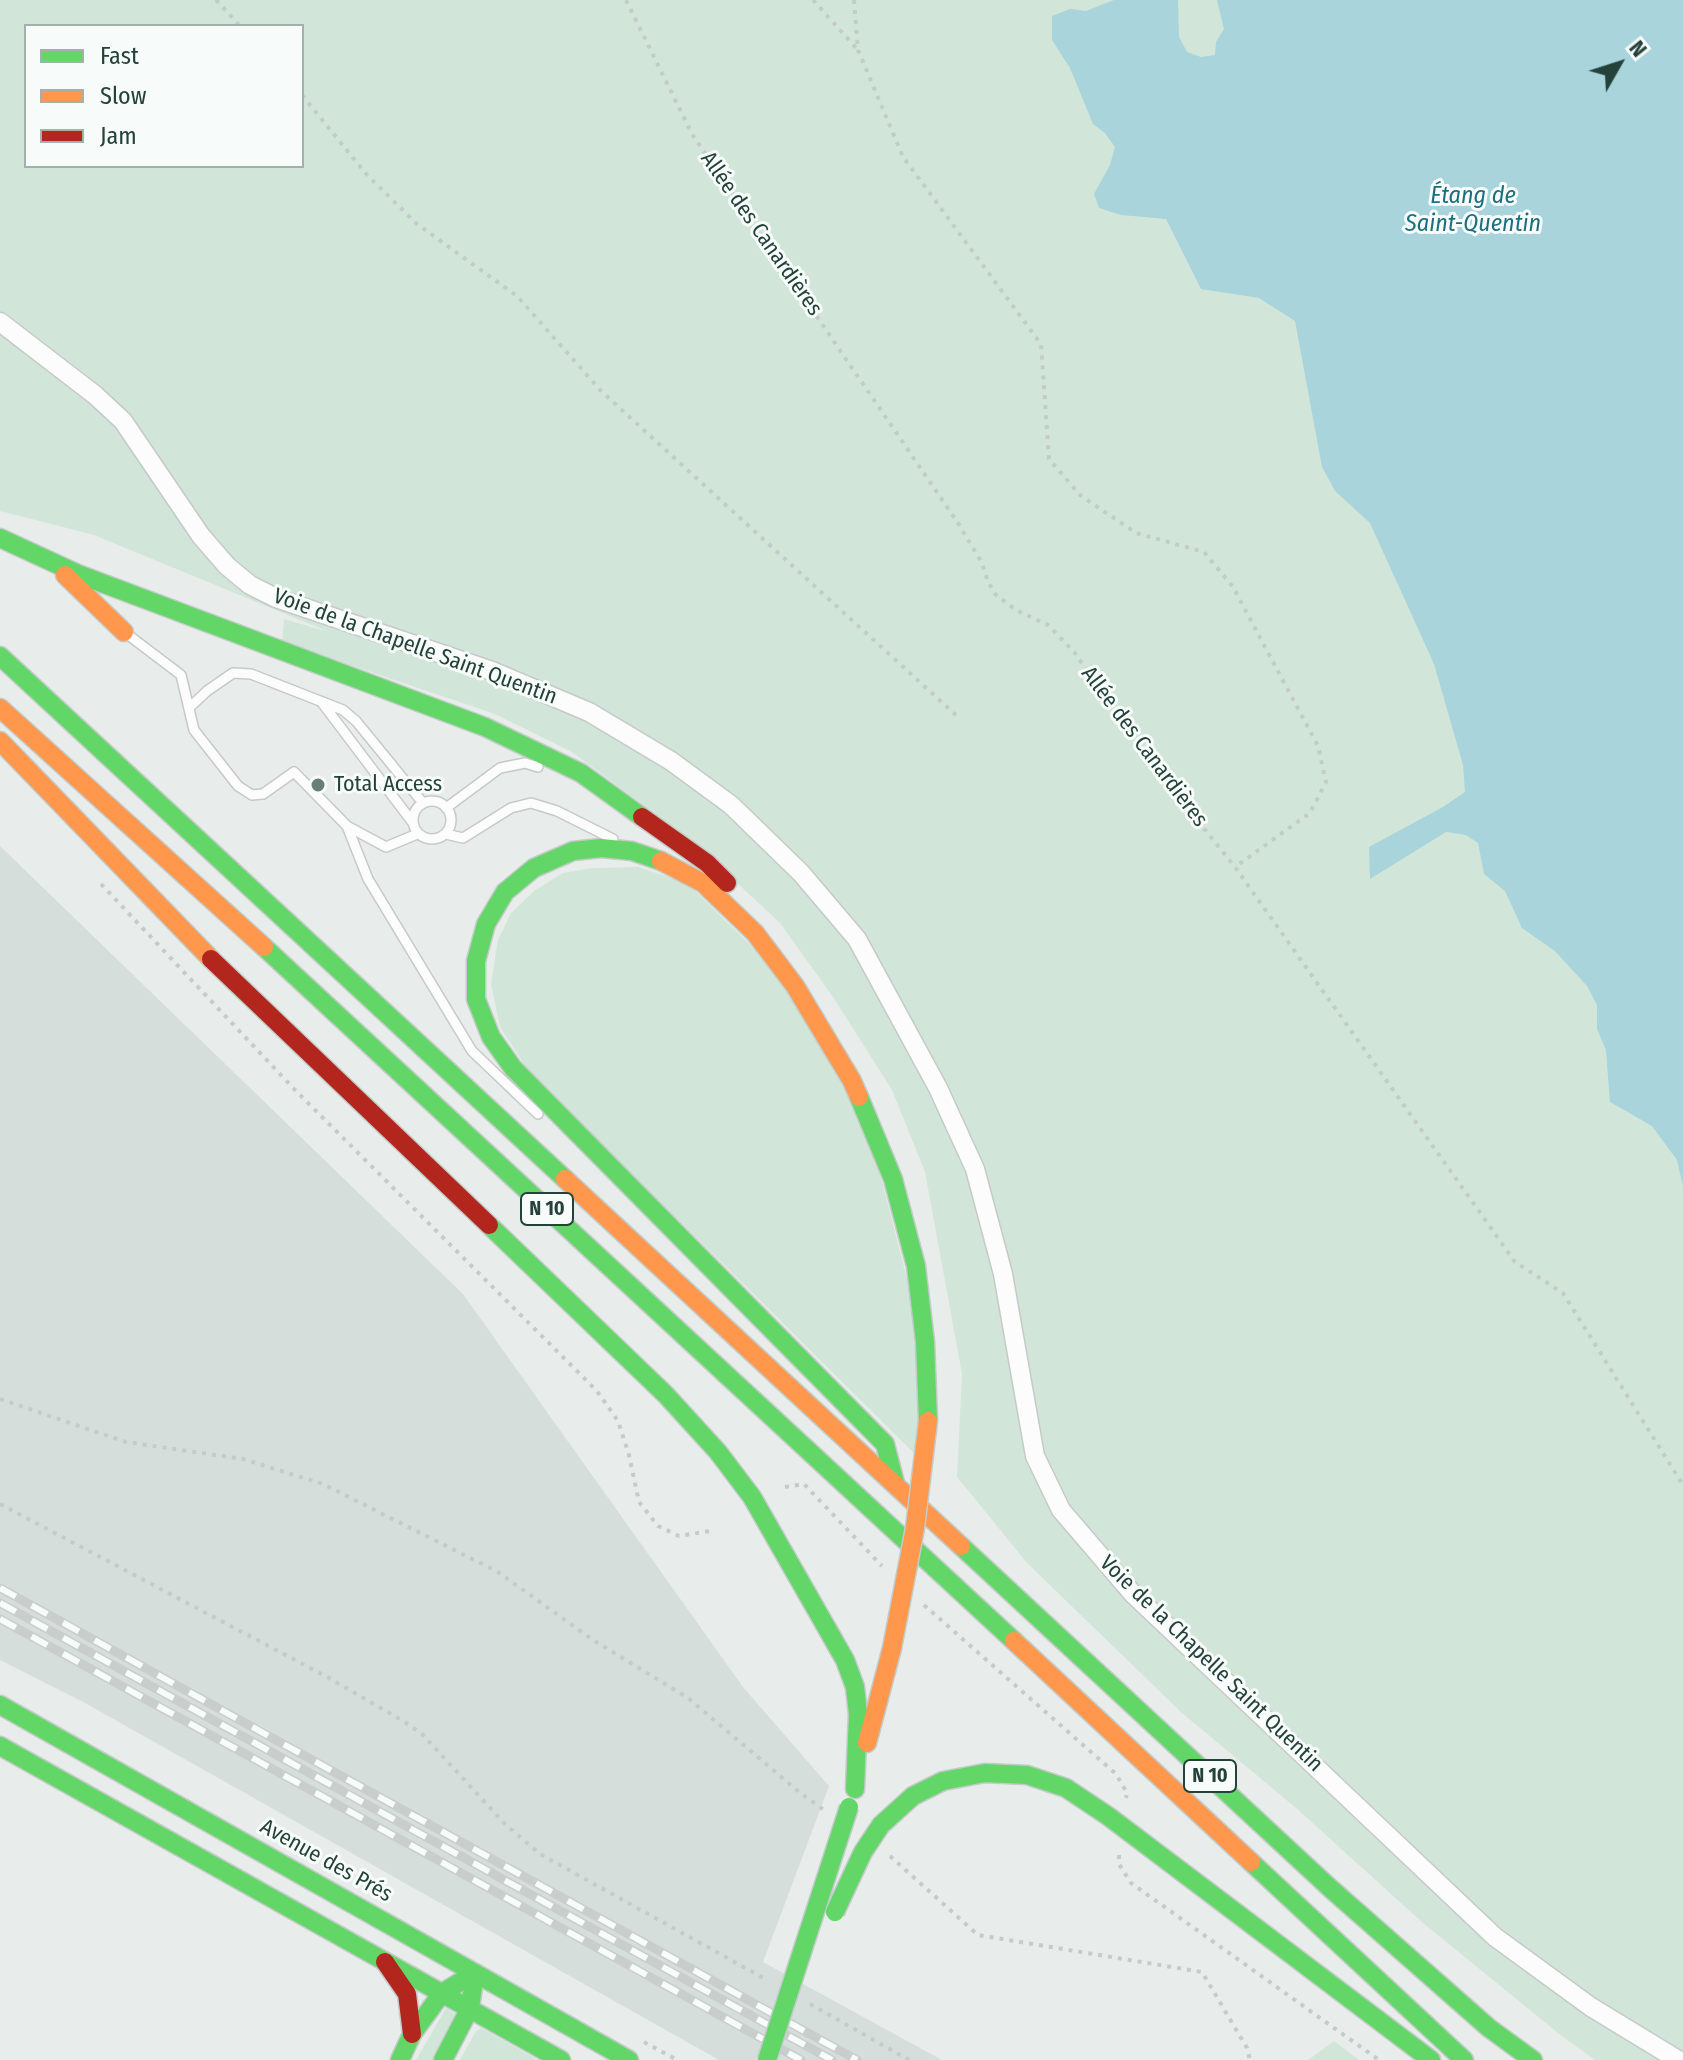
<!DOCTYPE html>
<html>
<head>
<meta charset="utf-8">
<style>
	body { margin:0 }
	#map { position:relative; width:1683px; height:2060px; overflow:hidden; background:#e8edeb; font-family:"Fira Sans Condensed",sans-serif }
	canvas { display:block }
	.legend { position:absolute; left:24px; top:24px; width:280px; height:144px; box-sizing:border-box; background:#f7fbf9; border:2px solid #a3b1ad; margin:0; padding:10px 14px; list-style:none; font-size:24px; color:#24423a }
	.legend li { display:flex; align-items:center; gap:16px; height:40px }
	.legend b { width:40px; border:2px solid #a3b1ad }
	.north { position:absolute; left:1579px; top:24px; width:80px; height:80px; -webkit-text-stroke:6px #f7fbf9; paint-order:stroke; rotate:51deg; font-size:22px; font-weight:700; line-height:32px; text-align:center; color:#24423a }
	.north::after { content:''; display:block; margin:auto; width:28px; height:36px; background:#24423a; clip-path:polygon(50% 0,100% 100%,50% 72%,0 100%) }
</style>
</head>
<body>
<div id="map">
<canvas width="1683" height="2060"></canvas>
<ul class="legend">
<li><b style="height:10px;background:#63d668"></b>Fast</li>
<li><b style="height:10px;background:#ff974d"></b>Slow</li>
<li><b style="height:10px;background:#b3261e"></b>Jam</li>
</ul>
<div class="north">N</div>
</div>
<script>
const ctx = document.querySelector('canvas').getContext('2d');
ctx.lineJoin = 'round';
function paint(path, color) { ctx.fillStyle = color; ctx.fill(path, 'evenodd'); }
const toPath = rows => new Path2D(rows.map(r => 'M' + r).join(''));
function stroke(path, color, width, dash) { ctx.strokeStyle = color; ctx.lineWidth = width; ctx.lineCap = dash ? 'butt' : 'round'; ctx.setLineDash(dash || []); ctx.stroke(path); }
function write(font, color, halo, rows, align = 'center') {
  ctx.font = font + ' "Fira Sans Condensed",sans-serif'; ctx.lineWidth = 6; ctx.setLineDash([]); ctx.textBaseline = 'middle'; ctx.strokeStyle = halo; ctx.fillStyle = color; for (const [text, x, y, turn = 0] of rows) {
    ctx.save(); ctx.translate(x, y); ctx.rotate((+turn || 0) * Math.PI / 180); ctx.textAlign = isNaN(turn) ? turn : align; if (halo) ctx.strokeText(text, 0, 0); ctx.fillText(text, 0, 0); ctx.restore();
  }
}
paint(toPath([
	[0,846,463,1294,743,1687,829,1786,763,1962,942,2060,719,2060,85,1703,0,1660]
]), '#d6dedb');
paint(toPath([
	[0,0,1683,0,1683,2060,1595,2060,1563,2037,1423,1923,1296,1808,1182,1713,1028,1564,957,1477,962,1374,925,1172,892,1090,833,997,780,923,691,840,572,752,495,714,282,642,284,619,329,632,94,535,0,511],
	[26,26,302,26,302,166,26,166],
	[638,867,687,883,774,968,869,1131,919,1325,917,1456,530,1073,500,1027,491,984,498,940,511,913,534,891,563,873,592,868],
	[446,2008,455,2014,435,2060,416,2060],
	[481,2028,538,2060,460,2060,476,2031],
	[1334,2041,1359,2060,1308,2060]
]), '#d1e6d8');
paint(toPath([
	[1114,0,1178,0,1179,37,1187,52,1201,57,1215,55,1216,42,1224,29,1217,0,1683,0,1683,1186,1677,1160,1652,1126,1610,1102,1606,1050,1597,1029,1597,1005,1587,986,1555,951,1522,928,1505,891,1484,874,1478,843,1466,835,1446,832,1370,879,1369,847,1443,807,1465,792,1463,765,1434,664,1370,523,1335,491,1322,467,1295,321,1259,298,1201,289,1166,219,1121,215,1099,208,1094,194,1110,165,1115,147,1105,133,1093,124,1070,68,1052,40,1052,16,1070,9,1086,11]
]), '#a9d4db');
const lane = toPath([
	[127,634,181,675,194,730,238,786,252,795,263,794,294,772,347,826,368,879,472,1051,538,1114],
	[323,704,413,823],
	[190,707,207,691,233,673,251,674,343,710,356,721,423,803],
	'413 820a19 19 0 1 1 38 0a19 19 0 1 1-38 0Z',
	[446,808,500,768,525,763,538,767],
	[347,826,386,847,417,834],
	[446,834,463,838,511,808,531,803,557,811,613,839]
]);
const street = toPath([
	[0,322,95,395,123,421,201,536,227,566,250,585,276,598,492,671,589,712,671,761,731,805,801,873,857,939,938,1088,975,1169,1003,1274,1035,1456,1061,1510,1133,1594,1495,1937,1591,2007,1678,2060]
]);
const fast = toPath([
	[0,538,78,574,485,727,581,773,642,817],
	[0,656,565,1179],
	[661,861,632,851,601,848,573,851,534,868,505,892,486,924,476,961,476,999,491,1037,513,1068,885,1444,895,1483],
	[264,947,1014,1641],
	[859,1097,893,1179,916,1266,925,1342,928,1421],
	[489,1225,666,1395,718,1452,752,1497,845,1660,855,1687,858,1714,855,1789],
	[961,1546,1330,1888,1489,2028,1533,2060],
	[0,1705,629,2060],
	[0,1746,561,2060],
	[881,1825,913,1796,943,1781,985,1773,1027,1775,1066,1788,1108,1816,1431,2060],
	[1251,1862,1464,2060],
	[400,2060,412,2034,442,1993,475,1973],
	[443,2060,470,2008,475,1973]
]);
const slow = toPath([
	[65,575,124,632],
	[0,708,264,947],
	[0,741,211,959],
	[661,861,703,883,755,933,795,986,852,1081,859,1097],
	[565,1179,961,1546],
	[1014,1641,1251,1862],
	[867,1743,892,1648]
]);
const jam = toPath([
	[642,817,707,863,727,883],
	[211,959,489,1225],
	[385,1962,407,1994,412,2034]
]);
stroke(lane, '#c5cac8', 12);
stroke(street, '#c5cac8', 21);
stroke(fast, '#c3cbc8', 21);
stroke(slow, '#c3cbc8', 21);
stroke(jam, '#c3cbc8', 21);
stroke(toPath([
	[216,0,240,26],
	[626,0,692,134,958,523,982,563,988,582,996,595,1016,610,1048,625,1075,653,1107,701,1140,737,1171,788,1235,867,1515,1262,1563,1293,1683,1485],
	[813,0,857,49],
	[854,0,858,50,903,157,1041,344,1049,459,1080,495,1136,533,1204,552,1233,587,1318,746,1326,782,1310,813,1235,867],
	[302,95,367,175,417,224,517,296,601,391,958,717],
	[101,884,295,1090,597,1391,618,1421,629,1455,639,1502,658,1526,679,1536,710,1531],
	[0,1399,126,1442,243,1459,323,1484,498,1572,593,1640,688,1698,799,1792,824,1810],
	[785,1487,804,1484,882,1566],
	[0,1504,329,1678,403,1721,422,1734,505,1824,540,1854,767,1980],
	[924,1605,1116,1774,1127,1793,1126,1798],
	[1119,1855,1119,1864,1131,1883,1379,2060],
	[890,1856,978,1935,1202,1972,1247,2048,1250,2060],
	[810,2004,909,2060],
	[644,2042,677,2060]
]), '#c3ccca', 4, [4, 6]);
stroke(lane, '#fcfcfc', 9);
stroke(street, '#fcfcfc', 18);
stroke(fast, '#63d668', 18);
stroke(slow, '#ff974d', 18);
stroke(jam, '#b3261e', 18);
const rail = toPath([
	[0,1588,857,2060],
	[0,1603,832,2060],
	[0,1619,801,2060]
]);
stroke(rail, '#c9cdcc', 9);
stroke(rail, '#f7fbf9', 6, [18]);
const fastBridge = toPath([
	[835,1912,863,1852,881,1825],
	[767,2060,849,1807]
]);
const slowBridge = toPath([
	[892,1648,915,1528,928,1421]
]);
stroke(fastBridge, '#c3ccc9', 21, []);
stroke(slowBridge, '#c3ccc9', 21, []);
stroke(fastBridge, '#63d668', 18);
stroke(slowBridge, '#ff974d', 18);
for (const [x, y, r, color] of [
	[318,785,8,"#697e78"]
]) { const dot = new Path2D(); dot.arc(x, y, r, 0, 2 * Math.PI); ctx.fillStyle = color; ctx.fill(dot); stroke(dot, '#f7fbf9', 3); }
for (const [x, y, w] of [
	[547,1209,52],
	[1210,1776,52]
]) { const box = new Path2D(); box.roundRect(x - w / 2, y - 16, w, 32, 6); ctx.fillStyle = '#f7fbf9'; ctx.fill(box); stroke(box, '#24423a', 2); }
write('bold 20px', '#24423a', null, [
	["N 10",547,1209],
	["N 10",1210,1776]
]);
write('22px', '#24423a', '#f7fbf9', [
	["Allée des Canardières",761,234,55],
	["Voie de la Chapelle Saint Quentin",415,647,20],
	["Allée des Canardières",1144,747,53],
	["Voie de la Chapelle Saint Quentin",1211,1664,44],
	["Avenue des Prés",326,1861,29]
]);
write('22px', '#24423a', '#f7fbf9', [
	["Total Access",334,785]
], 'left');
write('italic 24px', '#1c6f80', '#f7fbf9', [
	["Étang de",1473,196],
	["Saint-Quentin",1473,224]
]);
</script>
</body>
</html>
